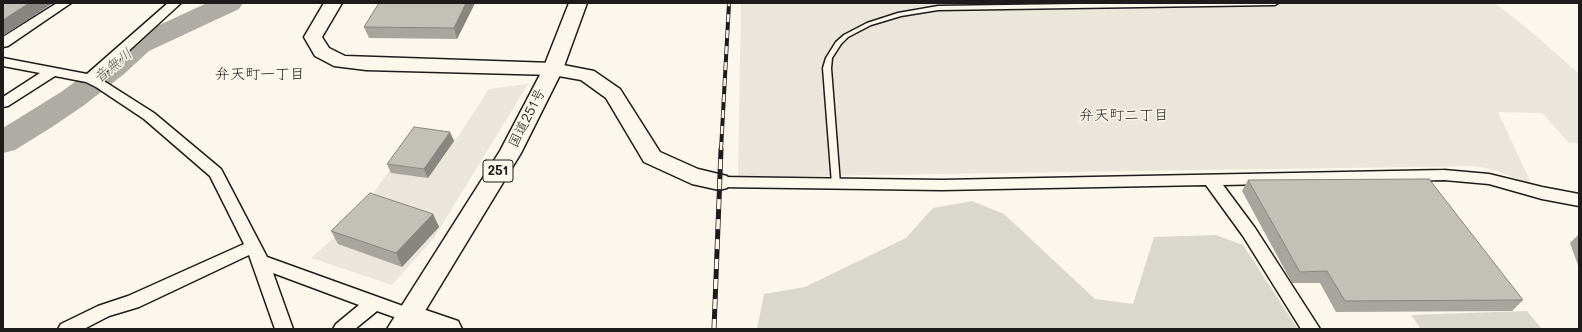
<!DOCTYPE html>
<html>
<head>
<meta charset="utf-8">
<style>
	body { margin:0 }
	#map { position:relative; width:1582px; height:332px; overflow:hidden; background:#fbf7ec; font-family:Mali,sans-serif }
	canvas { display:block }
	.frame { position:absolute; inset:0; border:4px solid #1c1c1c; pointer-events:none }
</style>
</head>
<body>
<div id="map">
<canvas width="1582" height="332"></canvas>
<div class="frame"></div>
</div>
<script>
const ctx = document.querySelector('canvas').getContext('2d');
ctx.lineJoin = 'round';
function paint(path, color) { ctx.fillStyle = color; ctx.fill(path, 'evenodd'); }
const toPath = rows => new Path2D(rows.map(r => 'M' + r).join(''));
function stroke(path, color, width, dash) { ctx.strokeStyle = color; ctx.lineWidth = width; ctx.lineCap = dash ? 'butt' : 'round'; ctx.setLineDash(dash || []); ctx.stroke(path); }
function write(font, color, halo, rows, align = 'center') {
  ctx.font = font + ' Mali,"Klee One",sans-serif'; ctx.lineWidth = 3; ctx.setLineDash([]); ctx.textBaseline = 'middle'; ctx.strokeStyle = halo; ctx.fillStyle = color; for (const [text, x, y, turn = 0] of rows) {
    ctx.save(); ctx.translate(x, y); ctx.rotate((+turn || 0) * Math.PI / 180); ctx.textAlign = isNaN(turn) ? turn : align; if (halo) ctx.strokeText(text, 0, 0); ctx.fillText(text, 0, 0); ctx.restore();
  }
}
paint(toPath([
	[741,3,1495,3,1534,34,1579,74,1579,143,1569,143,1542,113,1498,112,1532,185,1495,170,1475,166,738,177],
	[528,84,434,238,392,285,311,258,353,221,416,134,457,138,489,89]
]), '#eae6dc');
paint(toPath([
	[972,201,1004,214,1095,299,1133,304,1154,237,1216,235,1243,245,1298,329,757,329,764,294,805,287,906,238,933,208],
	[1527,311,1542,329,1421,329,1411,315]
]), '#dad7ce');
paint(toPath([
	[207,3,243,3,239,9,149,51,124,74,83,106,52,127,15,150,3,153,3,128,61,92,102,62,129,39,207,3]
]), '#afaca5');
const lane = toPath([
	[1145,3,1278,3,1275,5,938,10,901,16,871,25,848,37,841,44,832,58,831,68,840,184,836,187,832,184,823,68,826,58,836,42,844,35,867,23,898,13,938,6,1145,3]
]);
const street = toPath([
	[57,3,71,3,8,46,3,47,3,37,57,3],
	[168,3,181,3,99,78,154,113,221,169,267,257,414,310,417,315,414,320,408,322,377,311,355,329,333,329,336,324,359,305,273,273,293,329,275,329,249,255,139,307,109,316,84,329,58,329,61,324,98,306,128,296,244,244,210,176,144,119,96,87,86,82,55,76,8,106,3,107,3,97,40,73,3,66,3,58,87,74,168,3],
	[1444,170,1489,174,1542,187,1579,194,1579,206,1542,199,1489,184,1444,180,1223,185,1255,228,1320,329,1301,329,1243,236,1206,185,942,190,719,187,714,186,711,182,714,178,719,177,942,180,1444,170]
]);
const secondary = toPath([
	[324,3,342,3,322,37,329,48,345,56,553,63,594,71,620,89,660,152,698,169,727,176,730,182,727,188,719,190,692,184,644,162,606,98,581,80,553,75,366,70,334,66,315,56,304,37,324,3],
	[408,304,458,321,462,329,417,329,399,323,395,315,399,307,408,304]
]);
const highway = toPath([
	[569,3,587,3,563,69,521,153,414,329,387,329,500,151,543,69,569,3]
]);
stroke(lane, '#1c1c1c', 3);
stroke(street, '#1c1c1c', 3);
stroke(secondary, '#1c1c1c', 3);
stroke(highway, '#1c1c1c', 3);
paint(lane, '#fbf7ec');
paint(street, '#fbf7ec');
paint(secondary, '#fbf7ec');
paint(highway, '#fbf7ec');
const railFar1 = toPath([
	[721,150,729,3]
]);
const rail = toPath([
	[714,329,721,149]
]);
stroke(railFar1, '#1c1c1c', 4);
stroke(rail, '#1c1c1c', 5);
stroke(railFar1, '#fbf7ec', 2.5, [8]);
stroke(rail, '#fbf7ec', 3.5, [10]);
paint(toPath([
	[379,3,475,3,457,39,369,38,364,27],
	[454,141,428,178,391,173,387,164],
	[1248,180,1523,300,1512,311,1336,312,1320,283,1292,283,1242,191],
	[433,214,439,227,402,267,338,244,331,231],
	[1579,234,1579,268,1570,243]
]), '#a8a59e');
paint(toPath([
	[29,3,53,3,3,36,3,20],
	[466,3,475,3,457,39,454,28],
	[450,132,454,141,428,178,424,169],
	[433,214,439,227,402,267,396,253]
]), '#888681');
const building = toPath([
	[3,3,29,3,3,20,3,3],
	[379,3,466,3,454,28,364,27,379,3],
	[414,127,450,132,424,169,387,164,414,127],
	[1429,179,1523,300,1345,301,1327,271,1300,272,1248,180,1429,179],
	[370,193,433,214,396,253,331,231,370,193]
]);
paint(building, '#c3c0b8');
stroke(building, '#888681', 1);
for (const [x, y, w] of [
	[498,171,30]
]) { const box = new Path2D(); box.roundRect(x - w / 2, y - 11, w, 22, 3); ctx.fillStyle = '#fbf7ec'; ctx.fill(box); stroke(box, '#1c1c1c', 1); }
write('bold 13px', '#1c1c1c', null, [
	["251",498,171]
]);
write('14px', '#1c1c1c', '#fbf7ec', [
	["国道251号",527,118,-63]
]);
write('italic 15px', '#575653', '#fbf7ec', [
	["音無川",113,66,-39]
]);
write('15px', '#1c1c1c', '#fbf7ec', [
	["弁天町一丁目",260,74],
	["弁天町二丁目",1124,115]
]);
</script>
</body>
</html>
